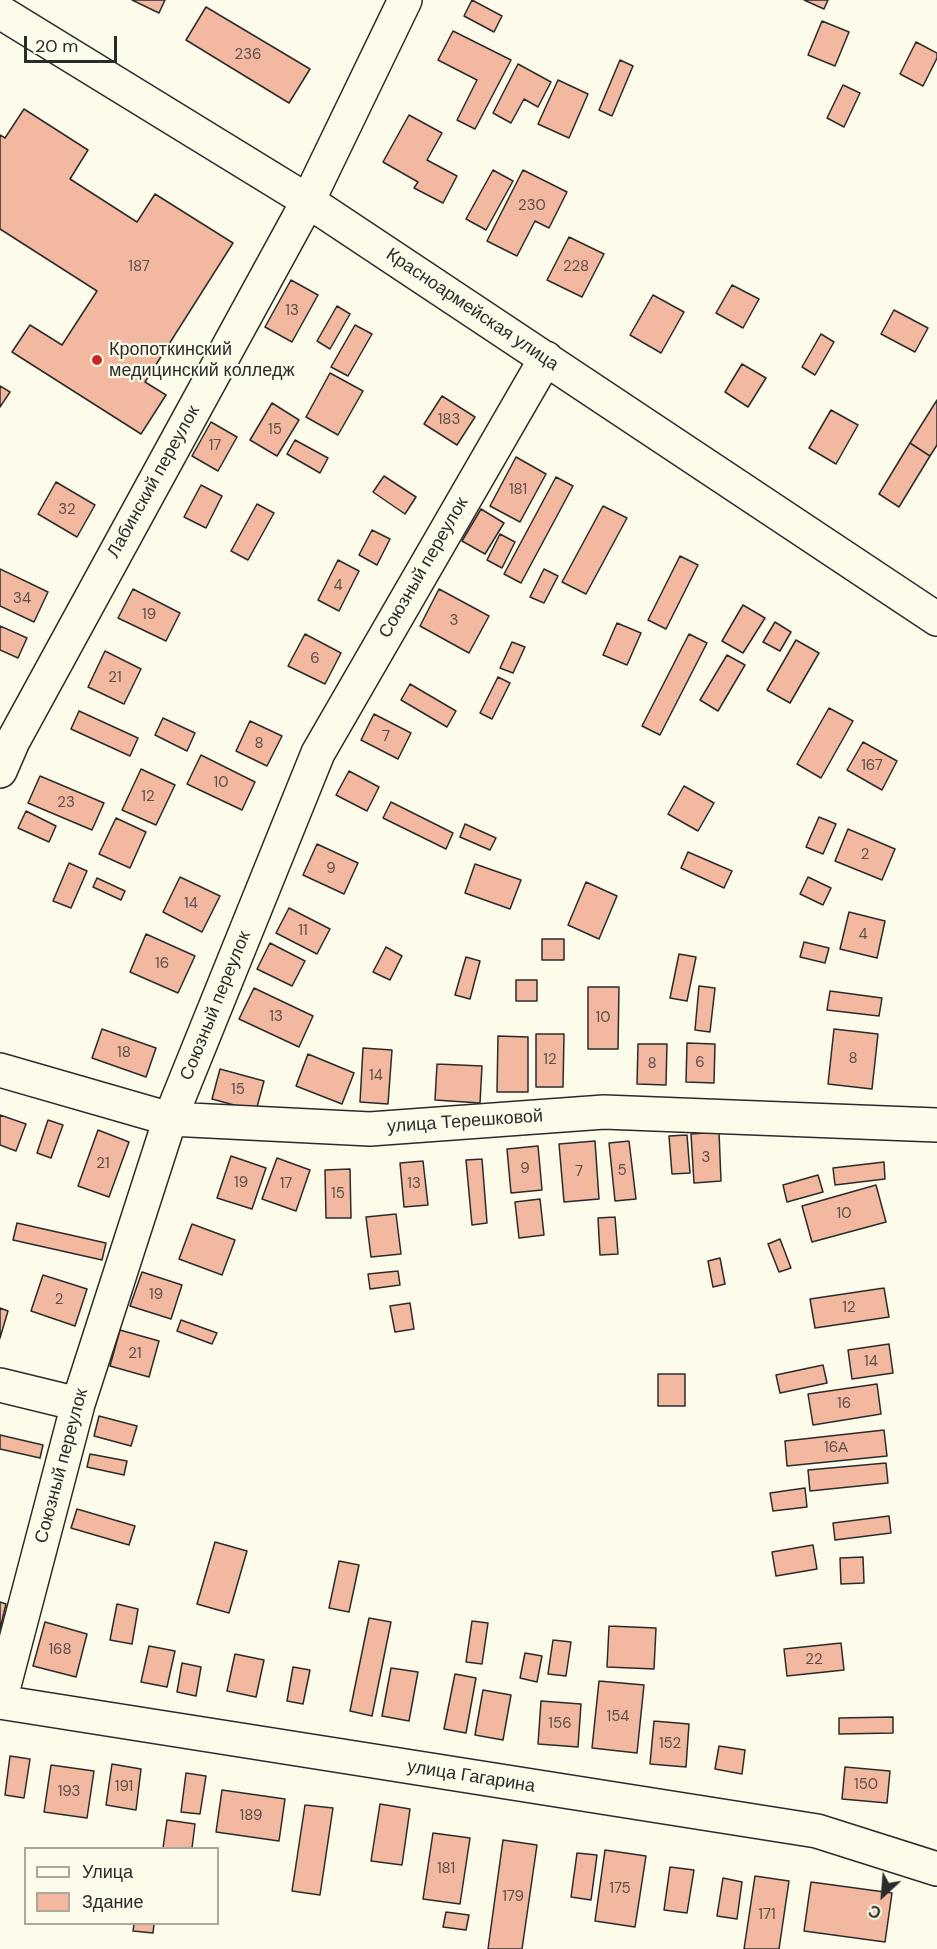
<!DOCTYPE html>
<html>
<head>
<meta charset="utf-8">
<style>
	body { margin:0 }
	#map { position:relative; width:937px; height:1949px; overflow:hidden; background:#fdfbea; font-family:"DM Sans",sans-serif }
	canvas { display:block }
	.legend { position:absolute; left:24px; top:1847px; width:195px; height:78px; box-sizing:border-box; background:#fdfbea; border:2px solid #a9a89e; margin:0; padding:8px 10px; list-style:none; font-size:18px; color:#2b2b2b }
	.legend li { display:flex; align-items:center; gap:12px; height:30px }
	.legend b { width:30px; border:2px solid #a9a89e }
	.north { position:absolute; left:853px; top:1865px; width:60px; height:60px; -webkit-text-stroke:4px #fdfbea; paint-order:stroke; rotate:206deg; font-size:16px; font-weight:700; line-height:24px; text-align:center; color:#2b2b2b }
	.north::after { content:''; display:block; margin:auto; width:21px; height:27px; background:#2b2b2b; clip-path:polygon(50% 0,100% 100%,50% 72%,0 100%) }
	.scale { position:absolute; left:24px; top:36px; width:93px; height:27px; box-sizing:border-box; border:3px solid #2b2b2b; border-top:0; padding-left:8px; font-size:18px; line-height:21px; white-space:nowrap; color:#2b2b2b; -webkit-text-stroke:4px #fdfbea; paint-order:stroke }
</style>
</head>
<body>
<div id="map">
<canvas width="937" height="1949"></canvas>
<ul class="legend">
<li><b style="height:8px;background:#fdfbea"></b>Улица</li>
<li><b style="height:16px;background:#f2b8a0"></b>Здание</li>
</ul>
<div class="north">С</div>
<div class="scale">20 m</div>
</div>
<script>
const ctx = document.querySelector('canvas').getContext('2d');
ctx.lineJoin = 'round';
function paint(path, color) { ctx.fillStyle = color; ctx.fill(path, 'evenodd'); }
const toPath = rows => new Path2D(rows.map(r => 'M' + r).join(''));
function stroke(path, color, width, dash) { ctx.strokeStyle = color; ctx.lineWidth = width; ctx.lineCap = dash ? 'butt' : 'round'; ctx.setLineDash(dash || []); ctx.stroke(path); }
function write(font, color, halo, rows, align = 'center') {
  ctx.font = font + ' "DM Sans",sans-serif'; ctx.lineWidth = 4.5; ctx.setLineDash([]); ctx.textBaseline = 'middle'; ctx.strokeStyle = halo; ctx.fillStyle = color; for (const [text, x, y, turn = 0] of rows) {
    ctx.save(); ctx.translate(x, y); ctx.rotate((+turn || 0) * Math.PI / 180); ctx.textAlign = isNaN(turn) ? turn : align; if (halo) ctx.strokeText(text, 0, 0); ctx.fillText(text, 0, 0); ctx.restore();
  }
}
const building = toPath([
	[132,0,165,0,159,13,132,0],
	[472,0,502,16,494,32,464,16,472,0],
	[804,0,828,0,824,9,804,0],
	[206,7,310,69,289,103,186,40,206,7],
	[822,21,849,32,835,66,808,55,822,21],
	[453,31,511,60,475,129,457,120,477,80,438,60,453,31],
	[916,42,937,53,937,58,923,86,900,74,916,42],
	[620,60,633,66,612,116,599,110,620,60],
	[518,64,551,82,538,107,524,99,511,123,493,113,518,64],
	[558,80,588,94,569,138,538,124,558,80],
	[843,85,860,93,844,127,827,118,843,85],
	[24,109,88,150,70,179,137,222,155,194,233,243,145,382,166,395,141,434,12,352,30,325,62,345,97,291,0,229,0,135,5,138,24,109],
	[409,115,442,133,427,160,457,176,443,203,414,188,418,182,383,162,409,115],
	[493,170,513,181,486,230,466,219,493,170],
	[523,170,567,192,549,228,535,221,517,256,487,241,523,170],
	[569,237,604,254,582,297,547,280,569,237],
	[291,280,318,295,292,342,265,327,291,280],
	[732,285,759,299,743,328,716,313,732,285],
	[653,295,684,312,661,353,630,335,653,295],
	[337,306,350,314,330,349,317,341,337,306],
	[894,310,928,328,915,352,881,334,894,310],
	[355,325,372,334,348,376,331,367,355,325],
	[821,334,834,342,815,375,802,367,821,334],
	[742,364,766,378,748,407,725,392,742,364],
	[330,373,363,391,338,435,306,417,330,373],
	[0,386,10,392,0,407,0,386],
	[442,396,475,417,457,445,424,424,442,396],
	[937,400,937,445,930,456,910,443,937,400],
	[272,403,299,420,277,456,250,440,272,403],
	[831,410,858,425,836,464,809,448,831,410],
	[211,422,237,437,218,471,192,456,211,422],
	[295,440,328,458,320,473,287,454,295,440],
	[910,443,930,456,899,507,879,494,910,443],
	[516,457,546,474,520,522,490,506,516,457],
	[384,476,416,497,405,514,373,492,384,476],
	[556,477,573,486,521,583,504,574,556,477],
	[56,482,95,505,77,537,38,514,56,482],
	[201,485,222,496,206,528,184,517,201,485],
	[257,504,274,513,248,560,231,551,257,504],
	[603,506,627,518,586,594,562,582,603,506],
	[481,509,504,523,485,554,462,541,481,509],
	[372,530,390,539,377,565,359,555,372,530],
	[500,534,515,542,502,568,487,560,500,534],
	[680,556,698,565,666,629,648,620,680,556],
	[338,560,359,571,339,611,318,600,338,560],
	[0,569,48,592,34,622,0,606,0,569],
	[544,569,558,576,544,603,530,597,544,569],
	[133,589,180,613,166,641,118,618,133,589],
	[439,589,489,616,469,653,420,626,439,589],
	[743,605,765,618,743,653,722,641,743,605],
	[775,622,791,632,780,651,763,642,775,622],
	[617,623,641,633,627,665,603,655,617,623],
	[0,626,27,638,18,658,0,650,0,626],
	[305,634,341,653,325,684,288,666,305,634],
	[689,634,707,643,660,735,642,726,689,634],
	[796,640,819,653,790,703,767,690,796,640],
	[512,642,525,647,513,673,500,668,512,642],
	[105,651,141,669,124,704,88,687,105,651],
	[727,655,745,665,718,711,700,700,727,655],
	[498,677,510,683,492,719,480,713,498,677],
	[410,684,456,711,447,727,401,700,410,684],
	[829,708,853,721,821,778,797,764,829,708],
	[79,711,138,738,130,756,71,729,79,711],
	[374,714,411,733,398,759,361,740,374,714],
	[163,718,195,733,187,751,155,735,163,718],
	[250,721,282,736,267,766,236,751,250,721],
	[863,742,897,761,882,790,847,770,863,742],
	[201,755,255,782,242,810,187,784,201,755],
	[141,769,175,785,156,825,122,810,141,769],
	[349,771,379,787,367,811,336,795,349,771],
	[40,776,104,803,92,830,28,803,40,776],
	[684,786,714,803,698,831,668,814,684,786],
	[391,802,453,833,446,849,383,818,391,802],
	[26,811,56,826,49,842,18,828,26,811],
	[819,817,836,824,823,854,806,847,819,817],
	[116,818,146,832,130,868,99,854,116,818],
	[465,824,496,838,490,850,460,837,465,824],
	[848,829,895,849,882,880,835,861,848,829],
	[317,844,358,863,344,894,303,875,317,844],
	[688,852,732,871,724,888,681,868,688,852],
	[69,863,87,871,71,908,53,901,69,863],
	[475,864,521,880,510,909,465,893,475,864],
	[180,877,220,896,202,932,163,912,180,877],
	[808,877,831,888,823,905,800,894,808,877],
	[97,878,125,891,121,900,93,887,97,878],
	[586,882,617,896,599,939,568,925,586,882],
	[289,908,330,929,317,954,276,933,289,908],
	[849,912,885,921,877,958,840,949,849,912],
	[146,934,195,956,178,993,130,972,146,934],
	[542,939,564,939,564,960,542,960,542,939],
	[804,942,829,948,825,963,800,957,804,942],
	[270,943,305,961,292,986,257,969,270,943],
	[386,947,402,956,390,980,373,972,386,947],
	[679,954,696,957,687,1001,670,998,679,954],
	[466,957,480,961,470,999,455,995,466,957],
	[516,980,537,980,537,1001,516,1001,516,980],
	[699,986,715,988,710,1032,695,1030,699,986],
	[588,987,619,987,618,1049,588,1049,588,987],
	[254,988,313,1016,299,1047,239,1019,254,988],
	[830,991,882,998,879,1016,827,1010,830,991],
	[102,1029,156,1048,146,1077,92,1058,102,1029],
	[834,1029,878,1034,872,1089,828,1084,834,1029],
	[536,1034,564,1034,563,1087,536,1087,536,1034],
	[498,1036,528,1037,528,1092,497,1092,498,1036],
	[687,1043,715,1044,714,1083,686,1082,687,1043],
	[638,1044,667,1044,666,1085,637,1084,638,1044],
	[363,1048,392,1050,388,1104,360,1102,363,1048],
	[308,1054,354,1073,342,1104,296,1086,308,1054],
	[437,1064,482,1066,480,1103,435,1100,437,1064],
	[220,1069,264,1081,256,1111,212,1099,220,1069],
	[0,1115,26,1124,16,1151,0,1145,0,1115],
	[48,1120,63,1125,51,1158,37,1153,48,1120],
	[98,1130,129,1142,109,1197,78,1186,98,1130],
	[719,1132,721,1181,694,1183,691,1134,719,1132],
	[687,1135,690,1173,672,1174,669,1136,687,1135],
	[595,1141,599,1199,564,1202,559,1144,595,1141],
	[629,1141,636,1199,615,1201,609,1143,629,1141],
	[538,1146,542,1190,511,1193,507,1149,538,1146],
	[231,1156,266,1168,252,1209,217,1198,231,1156],
	[277,1158,310,1170,296,1211,262,1199,277,1158],
	[482,1159,487,1223,472,1225,466,1160,482,1159],
	[423,1161,428,1205,404,1207,400,1163,423,1161],
	[884,1162,885,1179,835,1185,833,1168,884,1162],
	[350,1169,351,1218,326,1218,325,1170,350,1169],
	[818,1175,823,1192,787,1202,783,1185,818,1175],
	[876,1185,886,1222,812,1242,802,1206,876,1185],
	[540,1199,544,1235,519,1238,515,1202,540,1199],
	[396,1214,401,1254,371,1257,366,1217,396,1214],
	[615,1217,618,1254,600,1255,598,1218,615,1217],
	[17,1223,106,1243,102,1260,13,1240,17,1223],
	[192,1224,235,1240,222,1275,179,1259,192,1224],
	[780,1239,791,1268,779,1272,768,1244,780,1239],
	[720,1258,725,1284,713,1287,708,1261,720,1258],
	[398,1271,400,1285,370,1289,368,1274,398,1271],
	[142,1272,182,1285,171,1319,130,1306,142,1272],
	[43,1275,87,1289,75,1326,31,1311,43,1275],
	[884,1288,889,1317,815,1328,810,1299,884,1288],
	[410,1303,414,1329,395,1332,390,1306,410,1303],
	[0,1308,8,1311,0,1338,0,1308],
	[181,1320,217,1333,212,1344,177,1331,181,1320],
	[120,1330,159,1341,149,1377,110,1366,120,1330],
	[889,1344,893,1373,852,1379,848,1350,889,1344],
	[823,1365,827,1383,780,1393,776,1375,823,1365],
	[658,1374,685,1374,685,1406,658,1406,658,1374],
	[877,1384,881,1414,813,1425,808,1394,877,1384],
	[99,1416,137,1426,131,1446,94,1436,99,1416],
	[884,1430,887,1456,787,1466,785,1441,884,1430],
	[0,1435,43,1445,40,1458,0,1449,0,1435],
	[90,1454,127,1461,124,1475,87,1467,90,1454],
	[886,1463,888,1483,810,1491,808,1470,886,1463],
	[805,1488,807,1507,773,1511,770,1493,805,1488],
	[77,1509,135,1526,129,1545,71,1528,77,1509],
	[889,1516,891,1533,835,1540,833,1523,889,1516],
	[215,1542,247,1551,229,1613,197,1604,215,1542],
	[813,1545,817,1569,776,1576,772,1552,813,1545],
	[863,1557,864,1583,841,1584,840,1558,863,1557],
	[339,1561,359,1565,349,1612,329,1608,339,1561],
	[0,1602,6,1604,0,1629,0,1602],
	[117,1604,138,1609,132,1644,110,1640,117,1604],
	[369,1618,391,1622,372,1716,350,1711,369,1618],
	[472,1621,488,1623,482,1664,466,1662,472,1621],
	[45,1622,87,1634,76,1677,33,1666,45,1622],
	[609,1626,656,1628,654,1669,607,1667,609,1626],
	[553,1640,571,1642,566,1676,548,1674,553,1640],
	[841,1643,844,1670,787,1676,784,1649,841,1643],
	[149,1646,175,1651,167,1687,141,1682,149,1646],
	[525,1653,542,1656,537,1682,520,1678,525,1653],
	[235,1654,264,1660,256,1697,227,1691,235,1654],
	[182,1663,201,1667,196,1696,177,1692,182,1663],
	[293,1667,310,1670,303,1704,287,1701,293,1667],
	[391,1668,418,1672,409,1721,382,1716,391,1668],
	[455,1674,476,1678,466,1733,444,1729,455,1674],
	[599,1681,644,1685,637,1753,592,1748,599,1681],
	[483,1690,511,1695,503,1740,475,1735,483,1690],
	[541,1701,581,1704,578,1747,538,1744,541,1701],
	[893,1717,893,1733,839,1734,839,1718,893,1717],
	[654,1721,689,1724,686,1767,650,1764,654,1721],
	[719,1746,745,1750,742,1774,715,1769,719,1746],
	[10,1756,30,1759,24,1798,5,1795,10,1756],
	[112,1764,141,1769,136,1810,106,1805,112,1764],
	[51,1765,94,1771,87,1818,44,1812,51,1765],
	[845,1767,890,1771,887,1803,842,1799,845,1767],
	[186,1773,206,1776,200,1814,181,1812,186,1773],
	[222,1790,285,1799,279,1841,216,1832,222,1790],
	[380,1804,410,1809,402,1865,371,1861,380,1804],
	[305,1805,333,1808,320,1895,292,1891,305,1805],
	[167,1820,195,1824,192,1848,163,1848,167,1820],
	[433,1833,470,1838,460,1904,423,1899,433,1833],
	[503,1840,537,1845,522,1949,488,1949,503,1840],
	[605,1850,646,1856,635,1927,595,1921,605,1850],
	[577,1853,597,1855,591,1900,571,1897,577,1853],
	[670,1867,694,1870,687,1913,664,1910,670,1867],
	[755,1876,789,1881,779,1949,744,1949,755,1876],
	[723,1878,742,1882,737,1919,717,1916,723,1878],
	[811,1882,892,1893,885,1942,804,1931,811,1882],
	[446,1912,469,1915,466,1930,443,1927,446,1912],
	[134,1924,154,1924,153,1933,133,1931,134,1924]
]);
paint(building, '#f2b8a0');
stroke(building, '#2b2b2b', 1.5);
const minor = toPath([
	[0,12,308,201,937,619],
	[0,771,13,741,308,201,405,0],
	[0,1070,170,1119,370,1129,604,1112,937,1125],
	[0,1385,78,1404],
	[0,1701,78,1404,170,1119,318,753,546,358],
	[0,1702,817,1831,937,1869]
]);
stroke(minor, '#2b2b2b', 36);
stroke(minor, '#fdfbea', 33);
for (const [x, y, r, color] of [
	[97,360,6,"#c62828"]
]) { const dot = new Path2D(); dot.arc(x, y, r, 0, 2 * Math.PI); ctx.fillStyle = color; ctx.fill(dot); stroke(dot, '#fdfbea', 2); }
write('15px', '#5d4e48', null, [
	["236",248,55],
	["230",532,206],
	["187",139,267],
	["228",576,267],
	["13",292,311],
	["183",449,420],
	["15",275,430],
	["17",215,446],
	["181",518,490],
	["32",67,510],
	["4",338,586],
	["34",22,599],
	["19",149,615],
	["3",454,621],
	["6",315,659],
	["21",115,678],
	["7",386,737],
	["8",259,744],
	["167",872,766],
	["10",221,783],
	["12",148,797],
	["23",66,803],
	["2",865,855],
	["9",331,869],
	["14",191,904],
	["11",303,931],
	["4",863,935],
	["16",162,964],
	["13",276,1017],
	["10",603,1018],
	["18",124,1053],
	["8",853,1059],
	["12",550,1060],
	["6",700,1063],
	["8",652,1064],
	["14",376,1076],
	["15",238,1090],
	["3",706,1158],
	["21",103,1164],
	["9",525,1169],
	["5",622,1171],
	["7",579,1172],
	["19",241,1183],
	["17",286,1184],
	["13",414,1184],
	["15",338,1194],
	["10",844,1214],
	["19",156,1295],
	["2",59,1300],
	["12",849,1308],
	["21",135,1354],
	["14",871,1362],
	["16",844,1404],
	["16А",836,1448],
	["168",60,1650],
	["22",814,1660],
	["154",618,1717],
	["156",560,1724],
	["152",670,1744],
	["150",866,1785],
	["191",124,1787],
	["193",69,1792],
	["189",251,1816],
	["181",446,1869],
	["175",620,1889],
	["179",513,1897],
	["171",767,1915]
]);
write('18px', '#2b2b2b', '#fdfbea', [
	["Красноармейская улица",472,310,34],
	["Лабинский переулок",154,482,-61],
	["Союзный переулок",424,568,-60],
	["Союзный переулок",216,1006,-68],
	["улица Терешковой",465,1122,-4],
	["Союзный переулок",62,1466,-75],
	["улица Гагарина",471,1777,9]
]);
write('18px', '#2b2b2b', '#fdfbea', [
	["Кропоткинский",109,350],
	["медицинский колледж",109,371]
], 'left');
</script>
</body>
</html>
